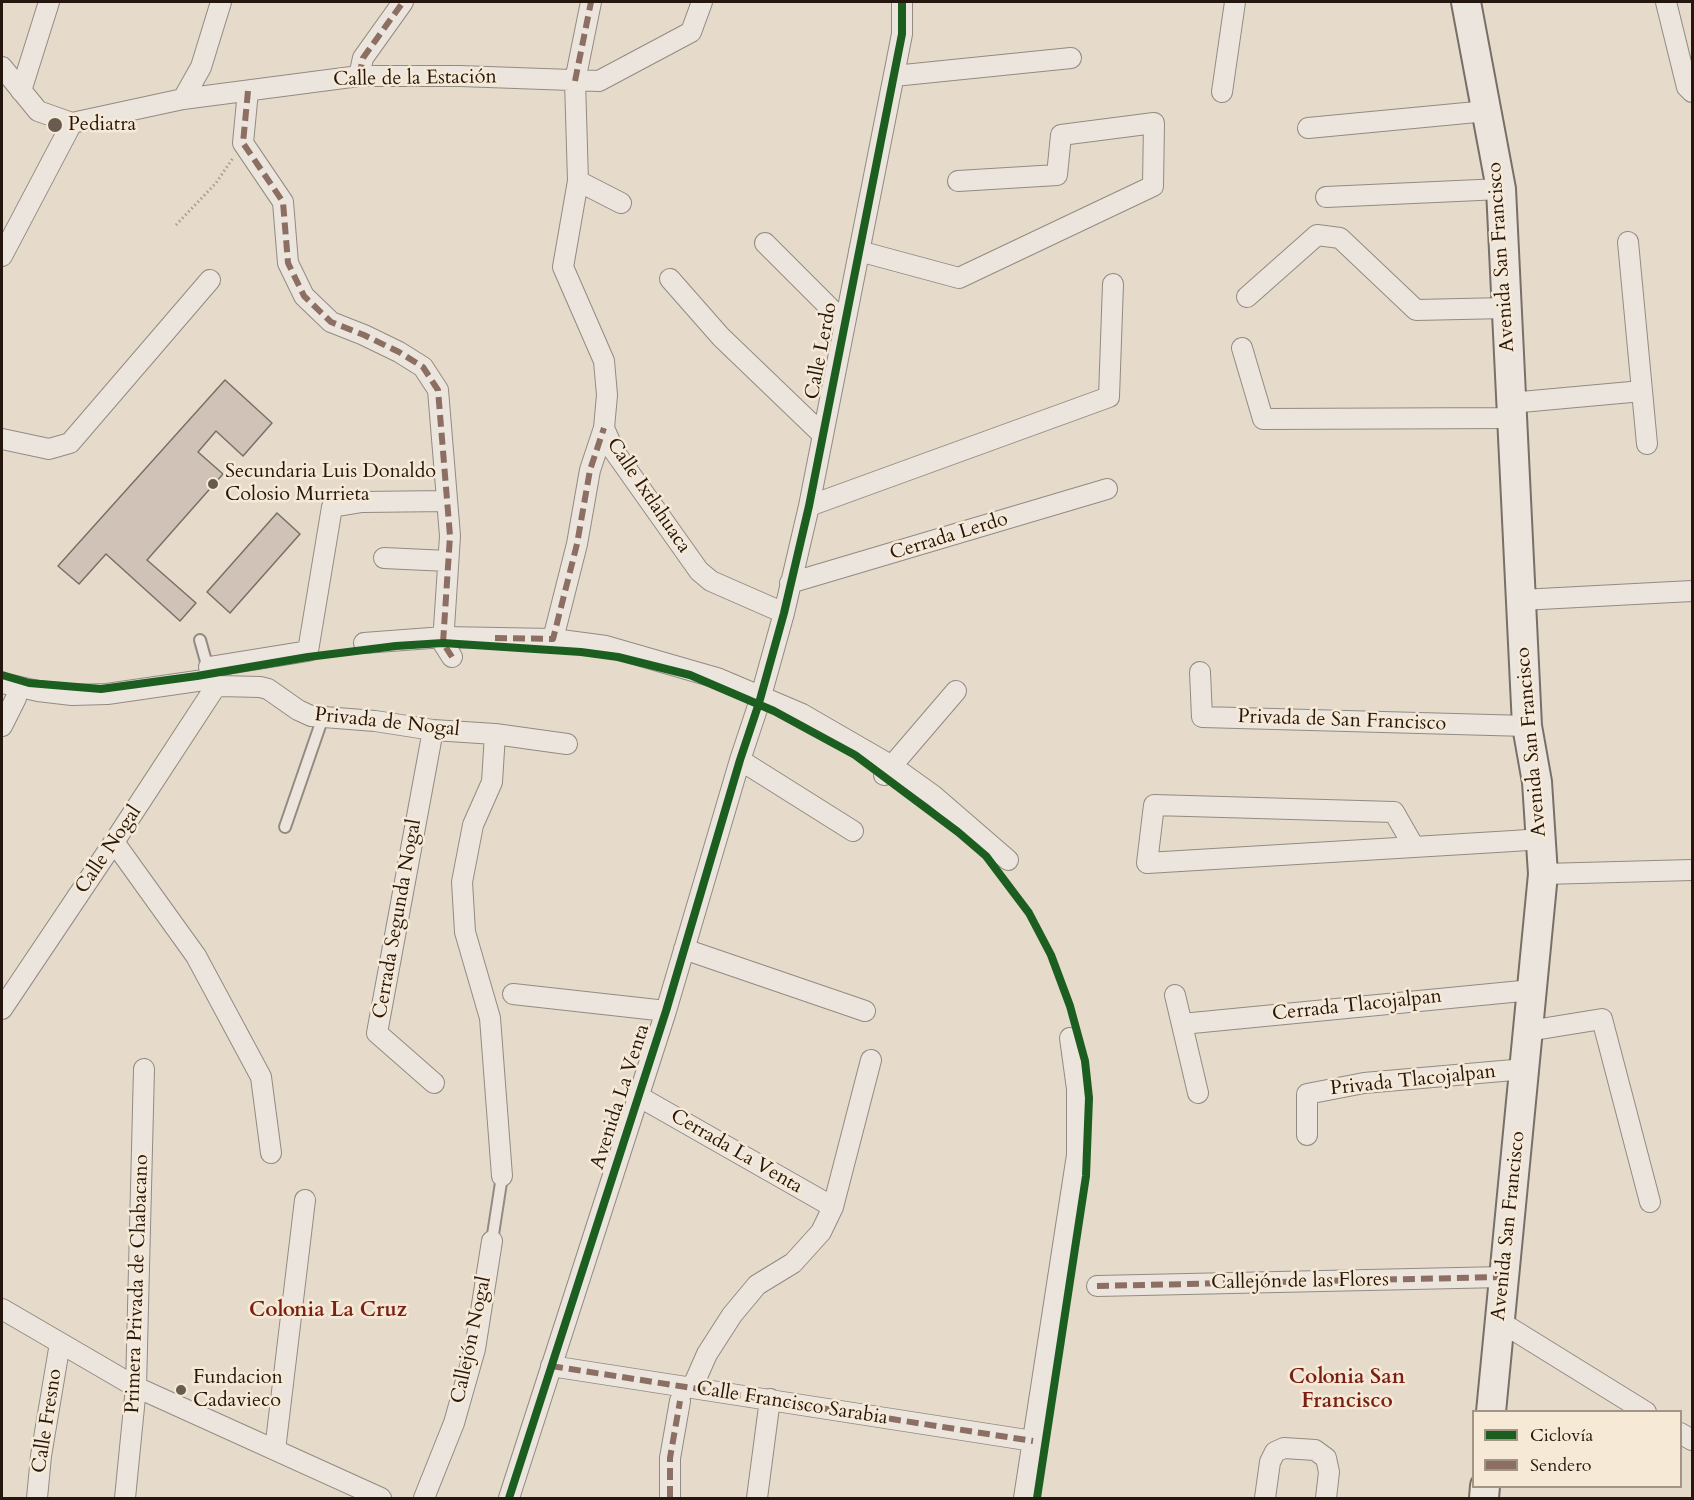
<!DOCTYPE html>
<html>
<head>
<meta charset="utf-8">
<style>
	body { margin:0 }
	#map { position:relative; width:1694px; height:1500px; overflow:hidden; background:#e6dbcb; font-family:Cardo,serif }
	canvas { display:block }
	.frame { position:absolute; inset:0; border:3px solid #25160e; pointer-events:none }
	.legend { position:absolute; left:1472px; top:1410px; width:210px; height:78px; box-sizing:border-box; background:#f6e9d6; border:2px solid #a29586; margin:0; padding:8px 10px; list-style:none; font-size:18px; color:#25160e }
	.legend li { display:flex; align-items:center; gap:12px; height:30px }
	.legend b { width:30px; border:2px solid #a29586 }
</style>
</head>
<body>
<div id="map">
<canvas width="1694" height="1500"></canvas>
<div class="frame"></div>
<ul class="legend">
<li><b style="height:8px;background:#1b5e20"></b>Ciclovía</li>
<li><b style="height:8px;background:#8d6e63"></b>Sendero</li>
</ul>
</div>
<script>
const ctx = document.querySelector('canvas').getContext('2d');
ctx.lineJoin = 'round';
function paint(path, color) { ctx.fillStyle = color; ctx.fill(path, 'evenodd'); }
const toPath = rows => new Path2D(rows.map(r => 'M' + r).join(''));
function stroke(path, color, width, dash) { ctx.strokeStyle = color; ctx.lineWidth = width; ctx.lineCap = dash ? 'butt' : 'round'; ctx.setLineDash(dash || []); ctx.stroke(path); }
function write(font, color, halo, rows, align = 'center') {
  ctx.font = font + ' Cardo,serif'; ctx.lineWidth = 5; ctx.setLineDash([]); ctx.textBaseline = 'middle'; ctx.strokeStyle = halo; ctx.fillStyle = color; for (const [text, x, y, turn = 0] of rows) {
    ctx.save(); ctx.translate(x, y); ctx.rotate((+turn || 0) * Math.PI / 180); ctx.textAlign = isNaN(turn) ? turn : align; if (halo) ctx.strokeText(text, 0, 0); ctx.fillText(text, 0, 0); ctx.restore();
  }
}
const building = toPath([
	[225,380,272,423,243,456,216,431,198,452,223,474,147,560,196,603,180,621,106,554,79,584,58,566,225,380],
	[277,513,300,534,230,613,207,592,277,513]
]);
paint(building, '#d0c2b6');
stroke(building, '#787067', 1.5);
const lane = toPath([
	[200,640,209,672],
	[285,827,323,717],
	[492,1241,502,1176]
]);
const street = toPath([
	[591,2,575,81,578,181,563,267,604,361,607,395,604,428,614,451,699,571,711,581,784,613],
	[1666,2,1687,87,1692,92],
	[2,67,38,111,72,123,183,99,359,76,460,76,599,81,691,32,702,2],
	[359,76,363,58,403,2],
	[894,76,1071,58],
	[21,91,49,2],
	[248,91,243,143,283,202,288,263,304,296,331,322,364,335,399,352,423,367,438,390,450,536,443,643,452,657],
	[1222,92,1235,2],
	[183,99,201,67,221,2],
	[1308,128,1487,111],
	[578,181,621,203],
	[1326,197,1501,189],
	[1628,242,1647,444],
	[765,243,845,323],
	[859,251,959,278,1153,186,1154,123,1061,135,1057,175,958,181],
	[2,256,72,123],
	[670,279,721,337,823,435],
	[1247,297,1317,235,1340,238,1416,310,1506,308],
	[1242,348,1263,419,1511,418],
	[1510,403,1642,391],
	[2,439,49,449,70,443,210,280],
	[809,506,1109,397,1113,284],
	[384,558,448,561],
	[790,583,1107,489],
	[1521,600,1692,591],
	[553,639,577,544,590,470,604,428],
	[364,643,444,637,553,639,606,646,717,678,802,714,892,766,934,796,1008,860],
	[209,667,308,651,332,507,362,502,447,501],
	[1200,672,1202,717,1527,726],
	[2,683,38,691,72,695,107,694,211,679],
	[2,726,16,698],
	[433,730,377,1033,434,1083],
	[495,734,492,782,473,825,462,882,465,932,490,1018,502,1176],
	[740,760,853,831],
	[884,775,956,691],
	[114,842,196,956,261,1077,271,1153],
	[1414,847,1394,812,1154,805,1147,863,1414,847,1513,841,1541,839],
	[1543,874,1692,870],
	[684,949,865,1011],
	[513,994,666,1011],
	[1175,995,1198,1093],
	[2,1009,114,842,214,689,220,686,260,687,268,689,298,710,311,716,375,721,433,730,495,734,567,744],
	[1182,1024,1532,990],
	[1528,1031,1602,1019,1650,1202],
	[638,1096,833,1207],
	[1307,1135,1307,1094,1364,1083,1525,1069],
	[1097,1286,1503,1277],
	[2,1309,136,1387,381,1498],
	[1499,1321,1646,1412],
	[551,1366,1033,1441],
	[692,1388,707,1354,732,1315,757,1285,793,1263,821,1232,833,1207,871,1060],
	[1680,1433,1692,1440],
	[275,1450,305,1200],
	[37,1498,41,1456,60,1343],
	[125,1498,136,1387,144,1069],
	[424,1498,454,1423,475,1349,492,1241],
	[509,1498,666,1011,740,760,759,703,784,613,809,506,902,34,902,2],
	[670,1498,670,1458,680,1401],
	[757,1498,770,1399],
	[1024,1498,1077,1155,1077,1089,1070,1038],
	[1265,1498,1270,1462,1275,1452,1284,1448,1315,1450,1326,1458,1329,1472,1326,1498]
]);
const secondary = toPath([
	[1466,2,1501,189,1527,726,1537,782,1543,874,1491,1412],
	[1484,1498,1485,1486]
]);
stroke(lane, '#928b81', 14);
stroke(street, '#928b81', 22);
stroke(secondary, '#787067', 32);
stroke(toPath([
	[176,225,216,183,233,158]
]), '#a59f98', 3, [1.5, 3]);
stroke(lane, '#ebe5dd', 10);
stroke(street, '#ebe5dd', 20);
stroke(secondary, '#ebe5dd', 28);
stroke(toPath([
	[359,76,363,58,403,2],
	[575,81,591,2],
	[248,91,243,143,283,202,288,263,304,296,331,322,364,335,399,352,423,367,438,390,450,536,443,643,452,657],
	[495,638,553,639,577,544,590,470,604,428],
	[1097,1286,1503,1277],
	[551,1366,1033,1441],
	[670,1498,670,1458,680,1401]
]), '#8d6e63', 6, [12, 6]);
stroke(toPath([
	[2,675,29,683,101,689,197,676,308,657,396,646,443,643,581,652,618,657,690,675,774,711,855,755,958,832,986,856,1029,913,1051,955,1070,1006,1085,1061,1089,1098,1086,1176,1037,1498],
	[509,1498,666,1011,740,760,759,703,784,613,809,506,902,34,902,2]
]), '#1b5e20', 8);
for (const [x, y, r, color] of [
	[55,125,8,"#695b50"],
	[213,484,6,"#695b50"],
	[181,1390,6,"#695b50"]
]) { const dot = new Path2D(); dot.arc(x, y, r, 0, 2 * Math.PI); ctx.fillStyle = color; ctx.fill(dot); stroke(dot, '#f6e9d6', 2); }
write('20px', '#25160e', '#f6e9d6', [
	["Calle de la Estación",415,79,-1],
	["Avenida San Francisco",1502,257,-94],
	["Calle Lerdo",822,351,-79],
	["Calle Ixtlahuaca",648,496,56],
	["Cerrada Lerdo",949,537,-17],
	["Privada de San Francisco",1342,721,2],
	["Privada de Nogal",387,723,6],
	["Avenida San Francisco",1532,742,-95],
	["Calle Nogal",109,850,-56],
	["Cerrada Segunda Nogal",398,919,-80],
	["Cerrada Tlacojalpan",1357,1006,-6],
	["Privada Tlacojalpan",1413,1081,-6],
	["Avenida La Venta",621,1097,-72],
	["Cerrada La Venta",736,1152,30],
	["Avenida San Francisco",1509,1226,-84],
	["Callejón de las Flores",1300,1282,-1],
	["Primera Privada de Chabacano",138,1284,-88],
	["Callejón Nogal",472,1340,-78],
	["Calle Francisco Sarabia",792,1404,9],
	["Calle Fresno",48,1421,-81]
]);
write('20px', '#25160e', '#f6e9d6', [
	["Pediatra",68,125],
	["Secundaria Luis Donaldo",225,472],
	["Colosio Murrieta",225,495],
	["Fundacion",193,1378],
	["Cadavieco",193,1401]
], 'left');
write('bold 21px', '#7a1f14', '#f6e9d6', [
	["Colonia La Cruz",328,1311],
	["Colonia San",1347,1378],
	["Francisco",1347,1402]
]);
</script>
</body>
</html>
